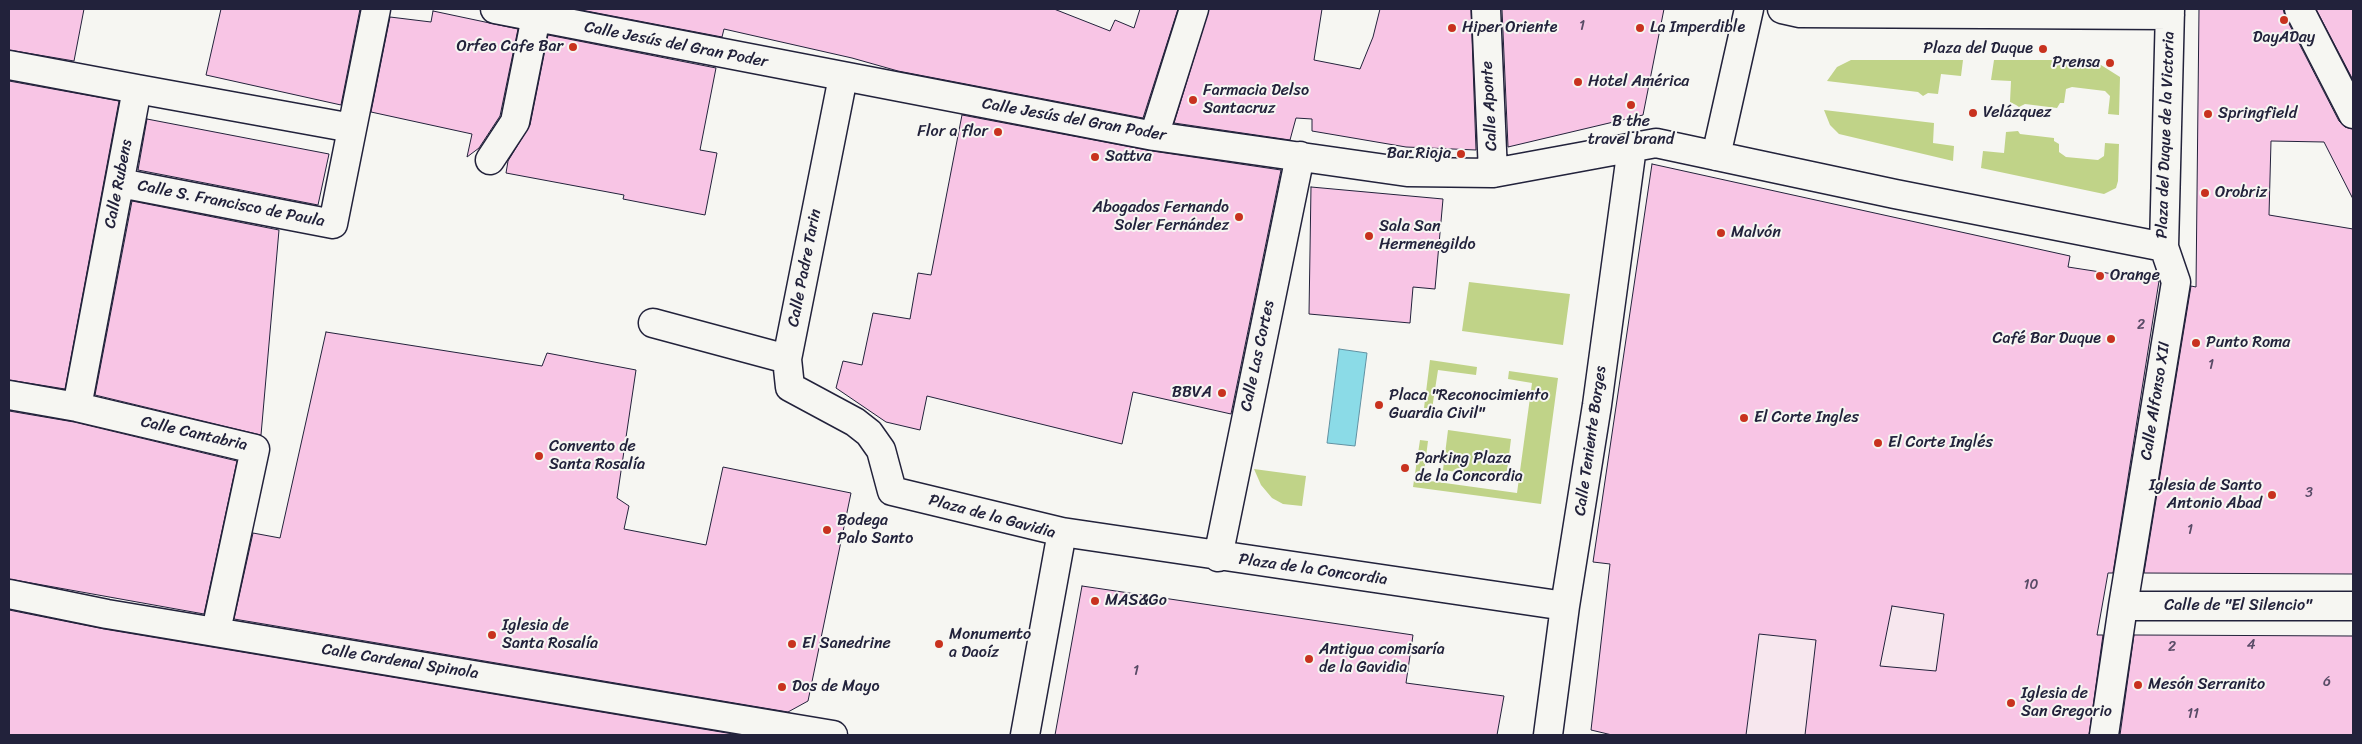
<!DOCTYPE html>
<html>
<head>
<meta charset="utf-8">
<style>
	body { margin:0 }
	#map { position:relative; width:2362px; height:744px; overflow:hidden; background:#f6f6f2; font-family:Sriracha,sans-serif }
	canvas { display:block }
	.frame { position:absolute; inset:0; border:10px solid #22223b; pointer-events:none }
</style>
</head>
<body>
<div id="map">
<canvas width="2362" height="744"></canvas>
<div class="frame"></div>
</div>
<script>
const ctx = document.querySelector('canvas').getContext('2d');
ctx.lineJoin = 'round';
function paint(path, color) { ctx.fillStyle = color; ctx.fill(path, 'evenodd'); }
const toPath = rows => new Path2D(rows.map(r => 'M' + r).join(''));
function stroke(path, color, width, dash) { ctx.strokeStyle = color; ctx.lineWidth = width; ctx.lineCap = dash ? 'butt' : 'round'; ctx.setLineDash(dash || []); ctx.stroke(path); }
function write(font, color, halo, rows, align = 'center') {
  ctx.font = font + ' Sriracha,sans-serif'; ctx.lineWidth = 4; ctx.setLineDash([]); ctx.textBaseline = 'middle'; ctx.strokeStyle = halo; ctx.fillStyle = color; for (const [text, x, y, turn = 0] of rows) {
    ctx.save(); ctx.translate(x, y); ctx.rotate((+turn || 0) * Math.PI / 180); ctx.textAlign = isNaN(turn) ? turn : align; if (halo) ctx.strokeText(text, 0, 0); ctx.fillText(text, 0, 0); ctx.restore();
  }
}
paint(toPath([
	[1935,515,1968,520,1942,629,1928,735,1746,735,1767,580,1870,602,1923,611]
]), '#f7e7ee');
paint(toPath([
	[1851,60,1963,60,1961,76,1941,74,1938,94,1928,93,1923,96,1918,92,1827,81,1837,67],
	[1994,60,2093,60,2120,77,2119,115,2108,114,2110,96,2105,91,2072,87,2066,89,2064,103,2060,103,2057,108,2025,104,2019,107,2016,105,2010,102,2011,81,1991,80],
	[1824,110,1934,123,1933,143,1954,146,1953,161,1839,134,1830,125],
	[2018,131,2020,134,2054,138,2054,141,2059,144,2059,152,2066,157,2098,160,2104,156,2105,143,2119,144,2118,181,2116,188,2104,194,1981,168,1983,151,2004,153,2006,132],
	[1469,282,1570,294,1563,345,1462,331],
	[1430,360,1477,367,1476,375,1438,370,1432,409,1424,408],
	[1509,371,1558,378,1541,504,1413,487,1420,440,1428,441,1423,480,1517,493,1532,383,1508,379],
	[1448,430,1511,439,1506,479,1443,470],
	[1254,469,1306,476,1302,506,1283,504,1272,498,1261,485]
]), '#c0d388');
const water = toPath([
	[1339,349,1367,353,1355,446,1327,443,1339,349]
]);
paint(water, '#8bdbe7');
stroke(water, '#6191a2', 1);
const building = toPath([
	[9,9,84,9,74,61,9,50,9,9],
	[221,9,360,9,341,105,206,75,221,9],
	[576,9,1054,9,1110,31,1115,20,1134,28,1140,9,1178,9,1143,118,898,71,852,58,724,29,722,37,576,9],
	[1209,9,1322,9,1314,60,1360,69,1373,37,1380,9,1471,9,1476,150,1406,147,1312,131,1312,119,1296,118,1290,140,1174,123,1209,9],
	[1502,9,1664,9,1643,115,1508,147,1502,9],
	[2199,9,2283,9,2285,16,2339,121,2345,127,2353,129,2353,199,2324,142,2271,141,2269,215,2353,229,2353,574,2144,573,2191,286,2196,287,2199,9],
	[2316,9,2353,9,2353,80,2316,9],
	[433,11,518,29,500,116,479,148,467,157,472,134,371,112,390,17,431,22,433,11],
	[548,35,716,68,700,150,717,153,705,215,623,199,624,195,506,173,508,161,530,125,548,35],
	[9,81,119,101,65,389,9,380,9,81],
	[962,115,1152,151,1281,170,1231,414,1133,392,1122,444,927,396,920,430,886,422,836,388,843,361,862,365,873,313,910,319,918,273,931,275,962,115],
	[147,119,329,154,318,205,138,170,147,119],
	[1652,164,2070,256,2068,267,2159,281,2113,573,2108,573,2097,635,2103,635,2089,735,1805,735,1816,640,1759,634,1746,735,1612,735,1591,730,1610,564,1593,562,1652,164],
	[1892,606,1944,614,1936,671,1880,666,1892,606],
	[1311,187,1443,199,1435,289,1413,287,1410,323,1309,314,1311,187],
	[132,201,279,230,261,435,95,395,132,201],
	[326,332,542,366,547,353,636,370,617,498,629,506,624,529,706,545,723,467,851,493,808,701,788,712,234,619,253,533,280,538,326,332],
	[9,411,74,422,237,461,204,614,9,579,9,411],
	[1082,586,1413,635,1406,683,1504,696,1497,735,1055,735,1082,586],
	[9,610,104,629,739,735,9,735,9,610],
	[2134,635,2353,636,2353,735,2120,735,2134,635]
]);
paint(building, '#f8c5e5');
stroke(building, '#22223b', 1);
const minor = toPath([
	[495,9,1154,136,1407,172,1493,173,1656,143,1895,194,2164,247],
	[1486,9,1493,173],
	[1782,9,1800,13,2170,15],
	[2299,9,2353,114],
	[9,65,137,89,77,407],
	[843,77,787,359,790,387,855,422,869,433,881,450,892,491,1062,532,1565,606],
	[137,89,352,128],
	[1154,136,1194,9],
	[1716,156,1749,9],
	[490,160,515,122,536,17],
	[120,183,333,224,376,9],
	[653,323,787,359],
	[9,395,77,407,255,449,216,631],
	[1218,557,1300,156],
	[9,594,107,614,833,735],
	[2123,606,2353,606],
	[1025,735,1062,532],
	[1548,735,1565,606,1597,405,1632,147],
	[2104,735,2123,606,2176,282,2164,247,2170,9]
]);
stroke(minor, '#22223b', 31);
stroke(minor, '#f6f6f2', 28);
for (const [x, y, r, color] of [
	[2284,20,5,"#c8321e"],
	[1452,28,5,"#c8321e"],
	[1640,28,5,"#c8321e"],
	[573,47,5,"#c8321e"],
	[2043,49,5,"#c8321e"],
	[2110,63,5,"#c8321e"],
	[1578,82,5,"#c8321e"],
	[1193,100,5,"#c8321e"],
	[1631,105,5,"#c8321e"],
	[1973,113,5,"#c8321e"],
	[2208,114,5,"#c8321e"],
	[998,132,5,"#c8321e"],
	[1461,154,5,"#c8321e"],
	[1095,157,5,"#c8321e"],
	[2205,193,5,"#c8321e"],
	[1239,217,5,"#c8321e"],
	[1721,233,5,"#c8321e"],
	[1369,236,5,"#c8321e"],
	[2100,276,5,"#c8321e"],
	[2111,339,5,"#c8321e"],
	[2196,343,5,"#c8321e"],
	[1222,393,5,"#c8321e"],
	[1379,405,5,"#c8321e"],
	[1744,418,5,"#c8321e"],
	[1878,443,5,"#c8321e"],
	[539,456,5,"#c8321e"],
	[1405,468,5,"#c8321e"],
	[2272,495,5,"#c8321e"],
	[827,530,5,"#c8321e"],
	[1095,601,5,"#c8321e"],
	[492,635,5,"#c8321e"],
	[792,644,5,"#c8321e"],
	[939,644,5,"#c8321e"],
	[1309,659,5,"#c8321e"],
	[2138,685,5,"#c8321e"],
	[782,687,5,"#c8321e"],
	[2011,703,5,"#c8321e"]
]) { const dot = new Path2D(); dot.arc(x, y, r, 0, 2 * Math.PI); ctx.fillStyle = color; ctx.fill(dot); stroke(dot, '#f6f6f2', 2); }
write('14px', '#584b66', null, [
	["1",1582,26],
	["2",2141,325],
	["1",2211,365],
	["3",2309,493],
	["1",2190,530],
	["10",2031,585],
	["4",2251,645],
	["2",2172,647],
	["1",1136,671],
	["6",2327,682],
	["11",2193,714]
]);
write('16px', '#22223b', '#f6f6f2', [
	["Hiper Oriente",1462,28],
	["La Imperdible",1650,28],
	["DayADay",2284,38,"center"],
	["Orfeo Cafe Bar",563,47,"right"],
	["Plaza del Duque",2033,49,"right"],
	["Prensa",2100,63,"right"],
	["Hotel América",1588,82],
	["Farmacia Delso",1203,91],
	["Santacruz",1203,109],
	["Velázquez",1983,113],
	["Springfield",2218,114],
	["B the",1631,122,"center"],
	["travel brand",1631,140,"center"],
	["Flor a flor",988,132,"right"],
	["Bar Rioja",1451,154,"right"],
	["Sattva",1105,157],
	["Orobriz",2215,193],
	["Abogados Fernando",1229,208,"right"],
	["Soler Fernández",1229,226,"right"],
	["Sala San",1379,227],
	["Hermenegildo",1379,245],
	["Malvón",1731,233],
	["Orange",2110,276],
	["Café Bar Duque",2101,339,"right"],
	["Punto Roma",2206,343],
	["BBVA",1212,393,"right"],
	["Placa \"Reconocimiento",1389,396],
	["Guardia Civil\"",1389,414],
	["El Corte Ingles",1754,418],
	["El Corte Inglés",1888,443],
	["Convento de",549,447],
	["Santa Rosalía",549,465],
	["Parking Plaza",1415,459],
	["de la Concordia",1415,477],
	["Iglesia de Santo",2262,486,"right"],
	["Antonio Abad",2262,504,"right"],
	["Bodega",837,521],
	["Palo Santo",837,539],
	["MAS&Go",1105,601],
	["Iglesia de",502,626],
	["Santa Rosalía",502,644],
	["Monumento",949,635],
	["a Daoíz",949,653],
	["El Sanedrine",802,644],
	["Antigua comisaría",1319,650],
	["de la Gavidia",1319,668],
	["Mesón Serranito",2148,685],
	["Dos de Mayo",792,687],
	["Iglesia de",2021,694],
	["San Gregorio",2021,712]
], 'left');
write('16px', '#22223b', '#f6f6f2', [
	["Calle Jesús del Gran Poder",676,45,11],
	["Calle Aponte",1490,106,-93],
	["Calle Jesús del Gran Poder",1074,120,10],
	["Plaza del Duque de la Victoria",2166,135,-88],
	["Calle Rubens",119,184,-79],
	["Calle S. Francisco de Paula",231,204,11],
	["Calle Padre Tarin",805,268,-79],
	["Calle Las Cortes",1258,356,-78],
	["Calle Alfonso XII",2156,401,-81],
	["Calle Cantabria",194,434,13],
	["Calle Teniente Borges",1591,441,-82],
	["Plaza de la Gavidia",992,517,15],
	["Plaza de la Concordia",1313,570,8],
	["Calle de \"El Silencio\"",2238,606],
	["Calle Cardenal Spinola",400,662,9]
]);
</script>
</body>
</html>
